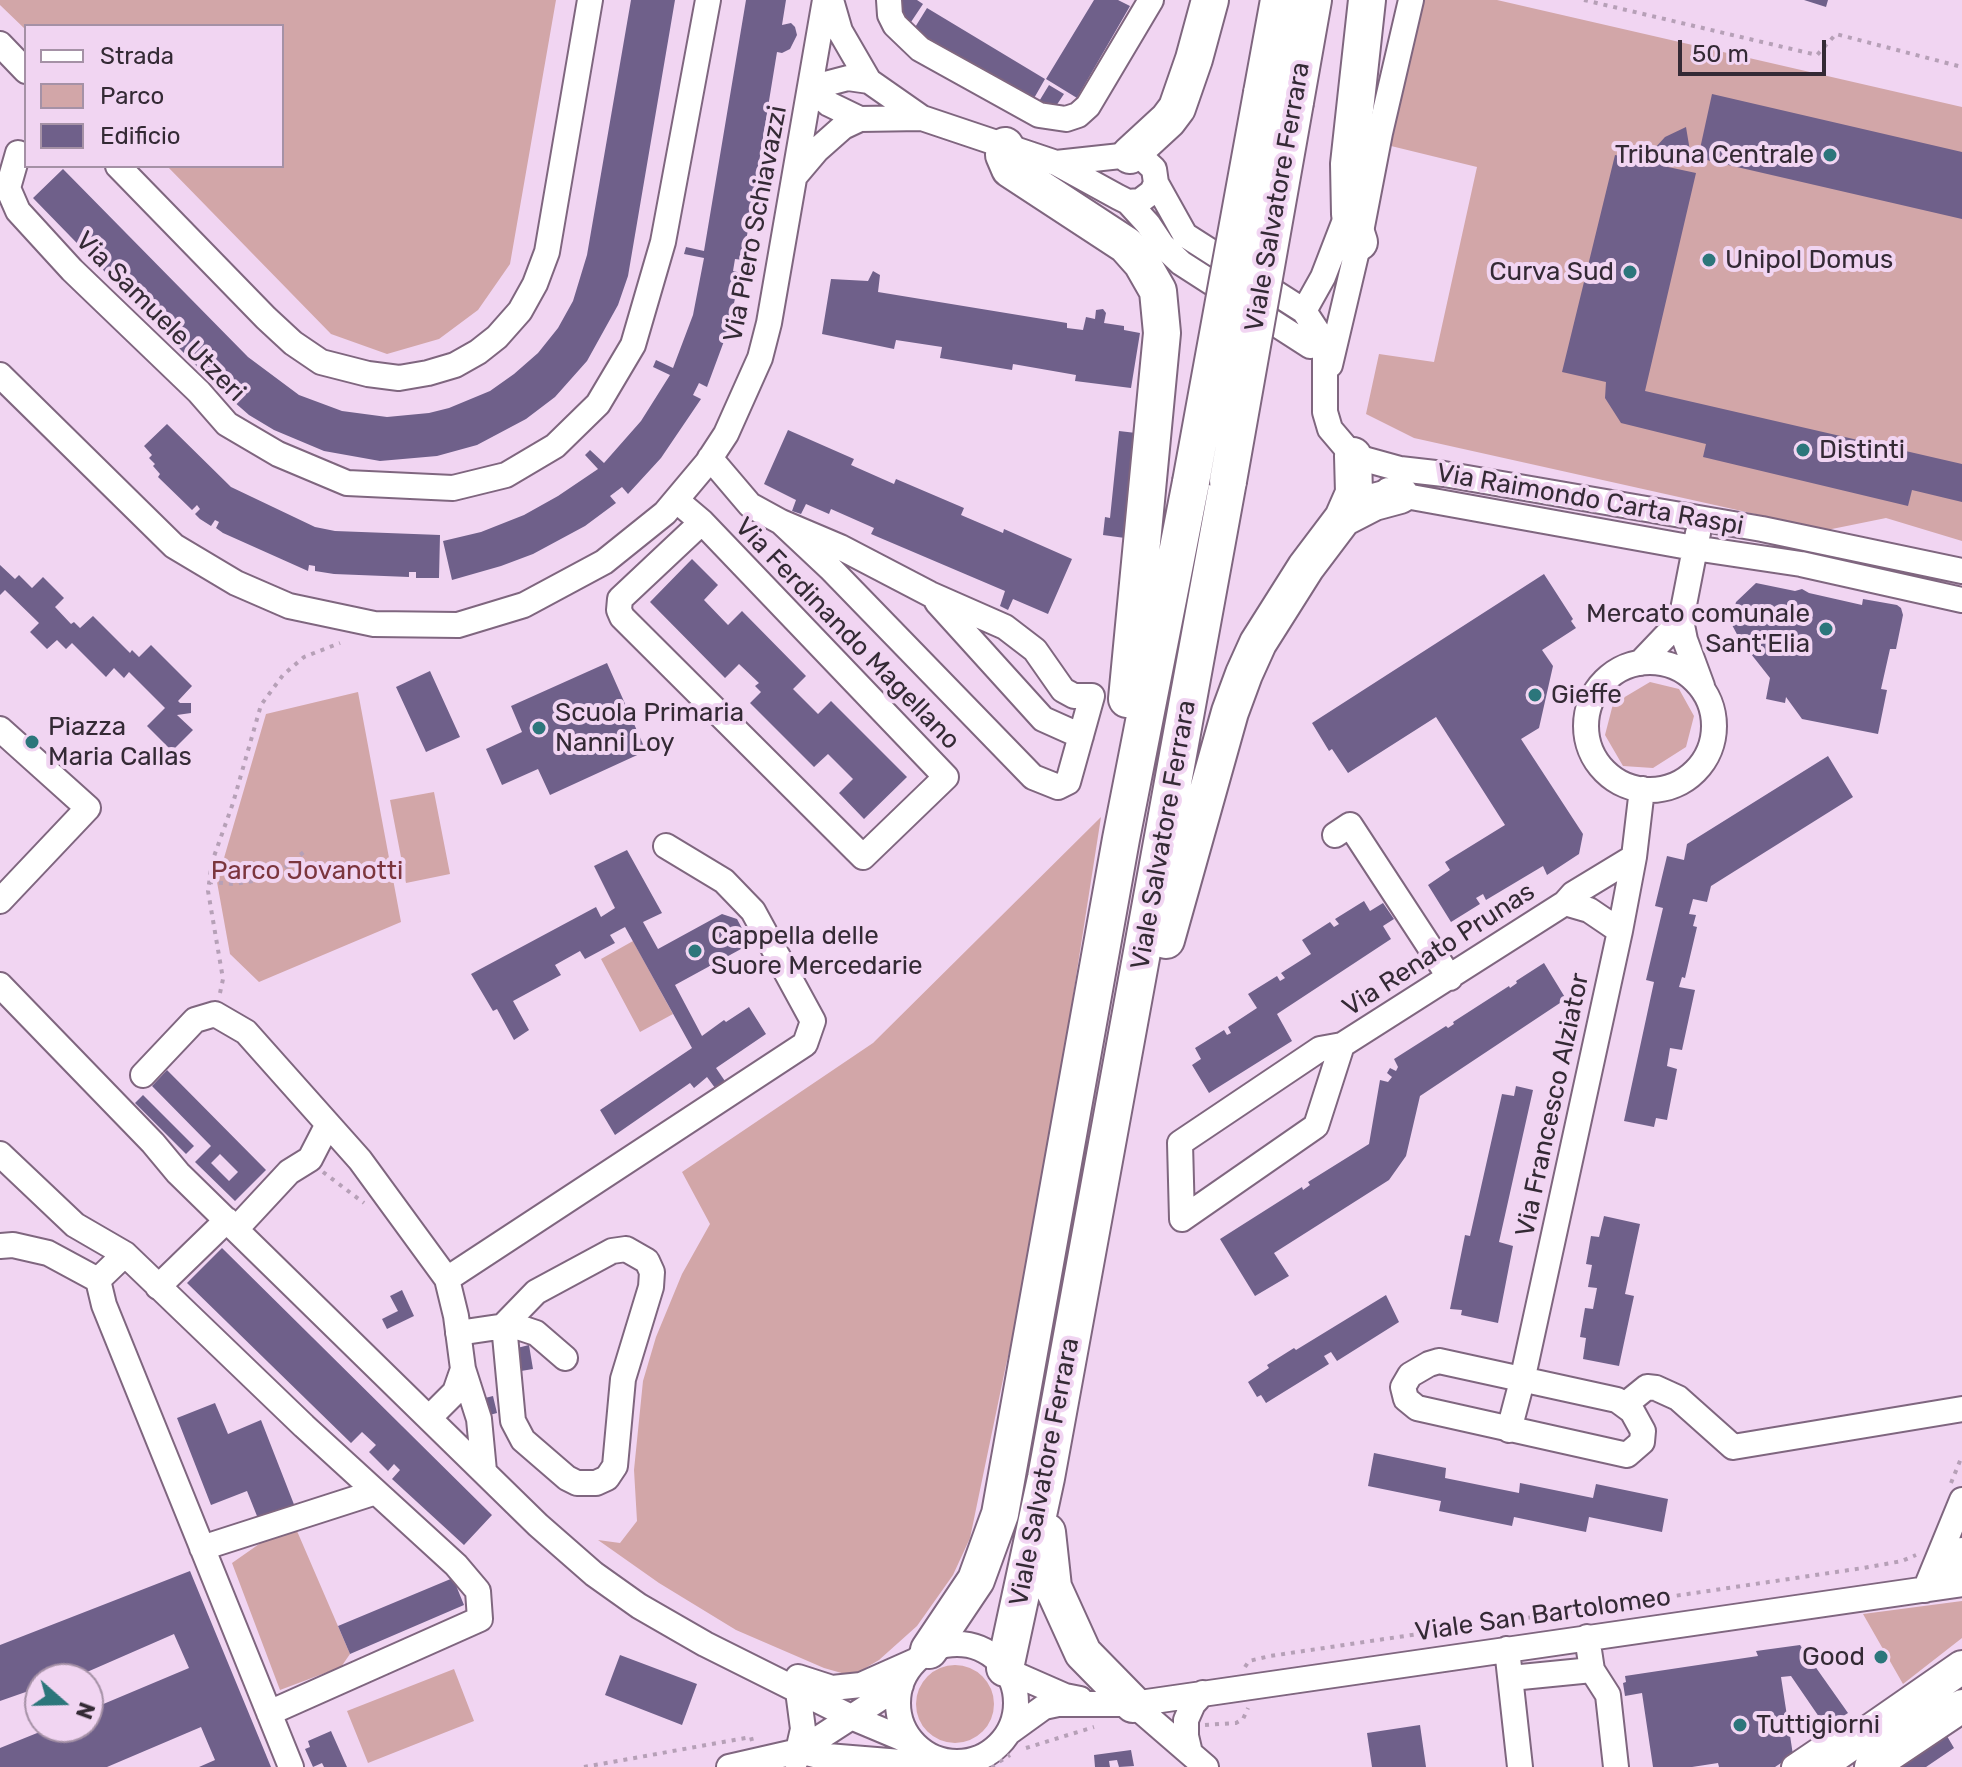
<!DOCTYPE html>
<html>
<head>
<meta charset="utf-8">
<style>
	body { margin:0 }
	#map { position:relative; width:1962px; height:1767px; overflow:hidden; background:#f1d5f2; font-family:Rubik,sans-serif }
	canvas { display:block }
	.legend { position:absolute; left:24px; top:24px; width:260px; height:144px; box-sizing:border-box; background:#f1d5f2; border:2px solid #a591a6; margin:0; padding:10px 14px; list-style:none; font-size:24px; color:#342a35 }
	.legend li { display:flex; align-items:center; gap:16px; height:40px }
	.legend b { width:40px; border:2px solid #a591a6 }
	.north { position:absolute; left:24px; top:1663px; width:80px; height:80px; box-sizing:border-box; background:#f1d5f2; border:2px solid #a591a6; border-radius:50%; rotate:110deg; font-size:22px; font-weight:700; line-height:32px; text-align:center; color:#342a35 }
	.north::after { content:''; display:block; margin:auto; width:28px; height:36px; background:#2c767b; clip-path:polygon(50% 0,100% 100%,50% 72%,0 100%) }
	.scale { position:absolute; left:1678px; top:40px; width:148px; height:36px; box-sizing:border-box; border:4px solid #342a35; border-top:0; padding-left:10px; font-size:24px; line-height:28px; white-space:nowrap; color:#342a35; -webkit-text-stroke:6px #f1d5f2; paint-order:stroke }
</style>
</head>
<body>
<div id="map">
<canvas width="1962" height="1767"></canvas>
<ul class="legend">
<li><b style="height:10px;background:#fff"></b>Strada</li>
<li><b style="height:22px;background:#d2a6a8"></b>Parco</li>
<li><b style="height:22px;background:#6f608a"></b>Edificio</li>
</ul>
<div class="north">N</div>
<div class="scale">50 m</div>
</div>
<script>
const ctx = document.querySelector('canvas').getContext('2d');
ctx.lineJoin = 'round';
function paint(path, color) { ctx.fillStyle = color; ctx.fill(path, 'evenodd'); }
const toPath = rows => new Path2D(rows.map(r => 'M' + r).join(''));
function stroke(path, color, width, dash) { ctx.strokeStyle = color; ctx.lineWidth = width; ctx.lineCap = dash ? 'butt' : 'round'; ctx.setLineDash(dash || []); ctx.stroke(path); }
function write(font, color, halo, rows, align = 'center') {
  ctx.font = font + ' Rubik,sans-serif'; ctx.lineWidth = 8; ctx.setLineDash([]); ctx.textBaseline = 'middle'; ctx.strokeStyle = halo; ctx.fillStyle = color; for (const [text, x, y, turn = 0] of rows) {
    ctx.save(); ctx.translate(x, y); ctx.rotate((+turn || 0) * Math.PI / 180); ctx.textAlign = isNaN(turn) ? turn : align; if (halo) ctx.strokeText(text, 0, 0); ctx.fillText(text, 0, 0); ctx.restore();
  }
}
paint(toPath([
	[0,0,556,0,510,264,478,310,439,339,387,354,331,334,167,166,282,166,282,26,26,26,26,30,0,5],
	[1422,0,1497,0,1962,107,1962,541,1886,518,1827,530,1414,438,1366,414,1379,354,1434,362,1477,167,1391,146],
	[1650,682,1679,689,1694,716,1686,747,1653,768,1623,766,1605,735,1613,704],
	[358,692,401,922,259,982,230,954,217,882,266,714],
	[434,792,450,874,406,883,390,800],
	[1101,817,1024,1309,1015,1327,1006,1365,970,1538,953,1575,917,1626,879,1660,852,1676,824,1668,736,1630,659,1583,598,1540,620,1543,637,1521,634,1470,643,1381,656,1337,682,1274,710,1224,682,1172,873,1043],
	[633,941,673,1014,640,1032,601,959],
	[297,1531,350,1654,341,1667,280,1690,232,1563,262,1542],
	[1962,1601,1962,1638,1903,1684,1863,1614],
	'916 1704a39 39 0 1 1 78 0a39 39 0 1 1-78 0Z',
	[454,1669,474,1721,368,1763,347,1711]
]), '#d2a6a8');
paint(toPath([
	[631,0,675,0,628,276,618,305,587,361,555,397,526,419,477,445,437,456,380,461,324,451,274,430,249,415,217,387,33,198,63,169,248,357,299,395,342,411,387,417,429,413,449,408,490,391,514,374,538,353,558,328,573,301,587,255],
	[746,0,786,0,782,25,791,23,795,27,797,35,790,49,782,53,777,52,743,260,735,259,733,271,741,273,727,333,707,387,699,383,693,395,701,399,661,458,628,494,622,487,610,496,616,503,585,526,533,554,501,566,452,580,443,541,481,532,524,515,558,496,598,469,585,455,590,450,604,463,641,421,670,375,653,367,656,360,673,368,693,315,704,258,684,254,686,247,704,251],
	[900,0,917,0,923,4,909,25,892,12],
	[1094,0,1118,0,1130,6,1077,98,1046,79],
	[1804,0,1828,0,1826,7],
	[927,8,1045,79,1029,107,909,37],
	[1049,85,1064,94,1052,112,1038,103],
	[1712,94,1962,152,1962,219,1698,158],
	[1686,127,1690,151,1682,156,1678,149,1668,167,1696,173,1645,391,1962,464,1962,502,1912,490,1908,506,1703,457,1706,444,1621,423,1605,398,1606,382,1562,372,1615,155,1652,163,1655,148,1665,137],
	[873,271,880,275,878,292,1067,323,1067,328,1083,330,1086,317,1095,319,1096,310,1103,309,1106,313,1104,323,1124,326,1124,330,1140,333,1131,388,1075,381,1076,375,1013,364,1012,370,940,358,942,347,896,340,894,349,822,334,831,279,868,281],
	[167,424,231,487,315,527,335,531,440,535,439,578,416,578,416,572,409,572,409,577,334,574,315,571,315,566,309,565,308,571,223,533,216,528,219,522,215,520,211,526,200,519,195,514,200,509,197,505,192,510,158,477,160,474,153,466,155,464,149,458,152,455,144,446],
	[788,430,854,459,851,465,894,484,896,479,964,508,961,515,1003,533,1004,529,1072,559,1048,614,1013,599,1008,610,1000,606,1005,591,871,534,874,528,831,509,829,514,806,504,801,514,792,511,796,500,764,484],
	[1119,431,1136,433,1125,538,1103,535,1105,517,1110,518],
	[692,559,718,585,704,600,728,625,742,611,806,676,793,689,818,714,831,701,907,777,864,819,839,793,853,779,828,754,814,767,750,703,761,692,755,686,759,683,739,664,725,678,650,602],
	[0,565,15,579,19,575,32,588,43,577,64,598,55,607,71,624,74,622,80,628,93,616,130,653,132,650,139,657,151,645,192,686,178,701,180,703,191,703,191,713,177,715,193,730,172,751,147,726,165,708,129,672,124,678,114,668,106,677,72,643,66,649,57,640,47,649,30,632,39,623,5,590,0,595],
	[1544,574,1573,619,1571,621,1576,628,1542,650,1553,666,1539,728,1521,739,1583,834,1579,854,1547,875,1543,866,1486,900,1483,894,1476,898,1480,904,1451,922,1428,885,1450,870,1445,862,1505,825,1436,717,1348,773,1332,749,1329,751,1312,723],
	[1756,583,1795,591,1802,589,1809,593,1862,605,1863,599,1897,605,1901,608,1903,615,1896,649,1890,649,1881,689,1887,690,1878,734,1802,719,1786,697,1785,703,1766,699,1770,678,1740,640,1731,623,1736,602],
	[607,663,646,751,550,795,538,769,502,785,486,749,522,732,511,706],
	[430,671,460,737,426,752,396,687],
	[1828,756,1853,797,1711,886,1707,902,1693,899,1689,914,1696,915,1693,926,1697,927,1685,978,1682,977,1679,987,1695,990,1682,1050,1670,1048,1667,1066,1677,1069,1667,1120,1656,1118,1654,1127,1624,1121,1654,982,1646,980,1663,908,1655,906,1667,856,1684,860,1687,844],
	[627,850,662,913,643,922,658,949,722,914,737,919,745,934,741,949,675,985,702,1036,724,1020,726,1022,749,1007,766,1034,716,1068,727,1084,718,1092,707,1077,694,1088,690,1083,615,1135,600,1110,692,1048,625,927,610,935,615,943,585,959,580,951,555,965,561,975,513,1001,529,1030,514,1040,497,1009,493,1011,471,974,596,907,601,917,615,908,594,866],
	[1364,901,1370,911,1383,903,1394,919,1383,926,1391,939,1277,1014,1292,1041,1209,1093,1192,1065,1201,1059,1195,1048,1224,1030,1227,1035,1231,1033,1228,1027,1257,1008,1248,994,1277,976,1280,981,1285,978,1281,973,1311,954,1302,940,1330,922,1334,927,1339,924,1335,919],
	[1544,963,1566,999,1420,1096,1406,1156,1389,1180,1274,1253,1289,1276,1255,1296,1220,1239,1302,1187,1303,1190,1310,1185,1308,1182,1369,1144,1380,1080,1388,1082,1392,1077,1387,1073,1390,1068,1396,1071,1398,1067,1394,1059,1446,1026,1448,1028,1454,1024,1453,1022,1509,986,1510,988,1517,983,1516,981],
	[167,1070,266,1170,235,1201,195,1162,211,1146,152,1086],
	[220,1154,238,1172,229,1181,211,1163],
	[1516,1086,1533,1090,1499,1242,1513,1246,1498,1323,1461,1315,1462,1310,1450,1309,1465,1235,1470,1236,1502,1094,1514,1096],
	[143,1095,194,1146,186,1154,135,1103],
	[1604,1216,1640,1224,1625,1294,1634,1296,1619,1366,1583,1359,1586,1338,1580,1337,1585,1308,1593,1309,1597,1288,1588,1287,1592,1265,1586,1264,1591,1236,1599,1237],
	[222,1248,492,1515,464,1545,392,1479,400,1470,394,1464,388,1471,369,1452,376,1445,362,1432,351,1443,187,1283],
	[402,1290,414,1316,387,1329,382,1319,398,1311,390,1296],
	[1386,1295,1399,1322,1337,1361,1331,1352,1324,1356,1329,1364,1266,1403,1261,1395,1257,1397,1248,1382,1269,1368,1267,1365,1294,1348,1296,1350],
	[529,1345,533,1369,521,1371,517,1348],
	[493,1396,497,1413,486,1416,481,1399],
	[215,1403,228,1434,261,1420,295,1507,259,1521,247,1491,211,1505,177,1418],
	[1374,1453,1446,1468,1445,1478,1519,1493,1520,1483,1593,1498,1596,1484,1668,1499,1662,1532,1589,1517,1586,1532,1514,1517,1512,1526,1439,1511,1441,1501,1368,1486],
	[190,1571,271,1767,199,1767,215,1760,201,1727,107,1767,0,1767,0,1748,52,1727,88,1727,88,1679,40,1679,40,1687,0,1701,0,1645],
	[174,1634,189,1668,101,1705,87,1672],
	[453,1578,464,1605,350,1654,338,1626],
	[1800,1645,1848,1713,1826,1727,1791,1676,1781,1677,1793,1755,1775,1767,1719,1767,1718,1763,1692,1767,1653,1767,1642,1693,1625,1696,1623,1683,1626,1682,1625,1676,1758,1656,1756,1651],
	[620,1655,697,1684,682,1725,605,1695],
	[1420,1725,1426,1767,1372,1767,1367,1733],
	[331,1731,347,1767,324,1767,322,1763,313,1767,305,1749,310,1747,308,1741],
	[1947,1736,1954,1748,1926,1767,1901,1767],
	[1131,1750,1134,1766,1119,1767,1117,1760,1109,1761,1110,1767,1095,1767,1094,1755]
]), '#6f608a');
const minor = toPath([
	[831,0,840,31,869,81,922,118,1056,163],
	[889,0,890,15,895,25,920,49,1039,115,1066,119,1078,115,1088,106,1151,0],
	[0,44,26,71],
	[810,88,829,104,860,119],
	[810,88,848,78,869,81],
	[18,153,8,188,18,211,72,270,199,392,227,424,278,454,347,483,453,488,506,475,555,446,598,404,633,345,663,242,708,0],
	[1130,155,1140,156,1154,169,1156,183,1152,192,1140,201,1128,202,1118,197,1056,163,1130,155],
	[118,166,266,318,293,343,321,362,368,374,399,378,428,373,455,365,478,352,497,337,520,311,535,284,547,252,590,0],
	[795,176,817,150,843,127,860,119,922,118],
	[1156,183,1185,235,1304,311,1325,343,1325,412,1330,429,1353,456,1400,469,1444,474,1762,529,1962,571],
	[1128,202,1148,224,1162,245,1181,263,1310,346],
	[1304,311,1323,277,1350,207],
	[1330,365,1359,242,1380,133,1411,0],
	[0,375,174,546,236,583,289,606,374,624,458,625,524,605,604,562,665,513,707,463,726,434,760,358,769,323,825,0],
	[710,458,750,505,781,522,840,547,930,594,1005,627,1035,650,1063,690,1074,696,1092,696,1068,782,1058,787,1033,777,830,568,781,522],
	[1388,490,1400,495,1694,548,1801,564,1962,600],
	[676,500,702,522,946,777,863,857,622,617,619,610,620,599,702,522],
	[937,602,1043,719,1081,736],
	[1681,620,1685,640,1702,686],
	'1586 726a64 64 0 1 1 128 0a64 64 0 1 1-128 0Z',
	[1640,663,1681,620,1698,533],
	[0,729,88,808,0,901],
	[1335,835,1350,825,1450,978],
	[1565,903,1589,910,1620,931],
	[0,985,153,1143,178,1173,538,1525,594,1574,639,1606,705,1644,851,1717,913,1743],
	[143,1075,195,1020,215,1014,246,1032,360,1160,447,1279,456,1316,463,1369,479,1419,484,1471],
	[0,1154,75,1225,125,1254,304,1426,456,1565,478,1591,480,1619,269,1713],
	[1182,1219,1180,1143,1320,1049,1342,1045,1565,903,1573,894,1634,857],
	[1182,1219,1316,1126,1342,1045],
	[236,1229,289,1172,310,1159,327,1126],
	[0,1246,13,1245,48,1253,98,1280],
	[626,1249,647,1261,652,1272,651,1287,623,1379,615,1466,607,1478,596,1483,577,1483,567,1478,523,1440,513,1421,504,1325,536,1292,612,1251,626,1249],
	[125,1254,98,1280,104,1305,291,1767],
	[447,1279,805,1044,813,1021,753,911,724,881,666,846],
	[158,1287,227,1220],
	[458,1333,512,1325,536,1333,565,1358],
	[1439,1361,1617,1400,1632,1411,1643,1431,1642,1442,1627,1455,1417,1408,1406,1399,1403,1387,1410,1375,1429,1364,1439,1361],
	[1626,1404,1647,1387,1656,1388,1678,1398,1733,1447,1962,1409],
	[430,1417,455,1392,463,1369],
	[1509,1430,1522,1381,1620,931,1634,857,1642,789],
	[202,1548,376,1492],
	[1948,1586,1962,1550],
	[1925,1590,1962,1500],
	[1587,1637,1592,1670,1608,1695,1616,1767],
	'898 1703a59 59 0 1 1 118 0a59 59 0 1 1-118 0Z',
	[1507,1649,1520,1767],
	[1008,1671,1065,1696,1080,1699],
	[798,1677,832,1688,861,1685,915,1661],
	[1511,1678,1592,1670],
	[1133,1704,1206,1767],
	[1008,1733,1044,1707,1058,1704,1133,1704,1962,1584],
	[799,1751,815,1755,913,1763,935,1759],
	[1190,1753,1186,1736,1186,1720,1193,1704,1203,1693],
	[796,1760,803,1729,798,1691],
	[729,1767,799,1751,901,1685],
	[1794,1767,1831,1742]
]);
const major = toPath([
	[1818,1767,1962,1667],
	[1871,1767,1962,1706]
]);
const highway = toPath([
	[1262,93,1279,0],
	[1295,102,1313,0],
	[1005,146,1004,155,1010,169,1126,245,1142,263,1158,291,1162,333,1127,699],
	[1130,155,1168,120,1177,108,1194,59,1210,0],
	[1359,242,1350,214,1349,164,1367,0],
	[1343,518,1374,502,1400,495],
	[1166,940,1230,712,1244,674,1258,643,1306,567,1343,518,1354,493,1353,456],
	[1047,1532,1053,1587,1083,1653,1133,1704],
	[929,1650,976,1580,1000,1514,1121,839,1191,482],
	[1005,1668,1046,1478,1228,481]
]);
stroke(minor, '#7f667f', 28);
stroke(major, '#7f667f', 36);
stroke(highway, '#7f667f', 40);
stroke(toPath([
	[1584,0,1817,55,1836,34,1962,67],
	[209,882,234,884,272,878,305,851],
	[220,993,223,979,208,891,212,862,233,803,261,705,283,675,304,657,340,643],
	[323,1172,364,1203],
	[1951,1483,1962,1456],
	[1245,1667,1249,1661,1270,1656,1863,1568,1902,1561,1916,1555],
	[1205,1725,1236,1723,1243,1719,1248,1708],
	[1026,1748,1094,1727],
	[584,1767,751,1737,752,1741],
	[991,1767,1010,1755]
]), '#b6a0b7', 4, [4, 6]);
stroke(minor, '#fff', 24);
stroke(major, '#fff', 32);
stroke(highway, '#fff', 36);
const highwayBridge = toPath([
	[1228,481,1295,102],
	[1191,482,1262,93]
]);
stroke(highwayBridge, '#7f667f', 40, []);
stroke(highwayBridge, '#fff', 36);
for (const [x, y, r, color] of [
	[1830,155,8,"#2c767b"],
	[1709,260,8,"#2c767b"],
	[1630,272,8,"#2c767b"],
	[1803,450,8,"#2c767b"],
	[1826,629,8,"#2c767b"],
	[1535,695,8,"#2c767b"],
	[539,728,8,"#2c767b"],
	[32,742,8,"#2c767b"],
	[695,951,8,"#2c767b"],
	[1881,1657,8,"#2c767b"],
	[1740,1725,8,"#2c767b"]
]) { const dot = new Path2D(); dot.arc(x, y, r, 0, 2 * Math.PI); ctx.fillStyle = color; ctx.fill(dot); stroke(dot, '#f1d5f2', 3); }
write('26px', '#342a35', '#f1d5f2', [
	["Tribuna Centrale",1814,155,"right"],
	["Unipol Domus",1725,260],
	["Curva Sud",1614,272,"right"],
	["Distinti",1819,450],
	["Mercato comunale",1810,614,"right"],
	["Sant'Elia",1810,644,"right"],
	["Gieffe",1551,695],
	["Scuola Primaria",555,713],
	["Nanni Loy",555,743],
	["Piazza",48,727],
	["Maria Callas",48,757],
	["Cappella delle",711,936],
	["Suore Mercedarie",711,966],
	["Good",1865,1657,"right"],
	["Tuttigiorni",1756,1725]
], 'left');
write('26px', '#342a35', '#f1d5f2', [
	["Viale Salvatore Ferrara",1278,197,-80],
	["Via Piero Schiavazzi",756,224,-79],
	["Via Samuele Utzeri",160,317,45],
	["Via Raimondo Carta Raspi",1590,500,10],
	["Via Ferdinando Magellano",847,634,46],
	["Viale Salvatore Ferrara",1164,835,-80],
	["Via Renato Prunas",1439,950,-33],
	["Via Francesco Alziator",1553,1105,-78],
	["Viale Salvatore Ferrara",1045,1472,-79],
	["Viale San Bartolomeo",1543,1615,-8]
]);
write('26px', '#7c363e', '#f1d5f2', [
	["Parco Jovanotti",307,871]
]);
</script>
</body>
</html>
